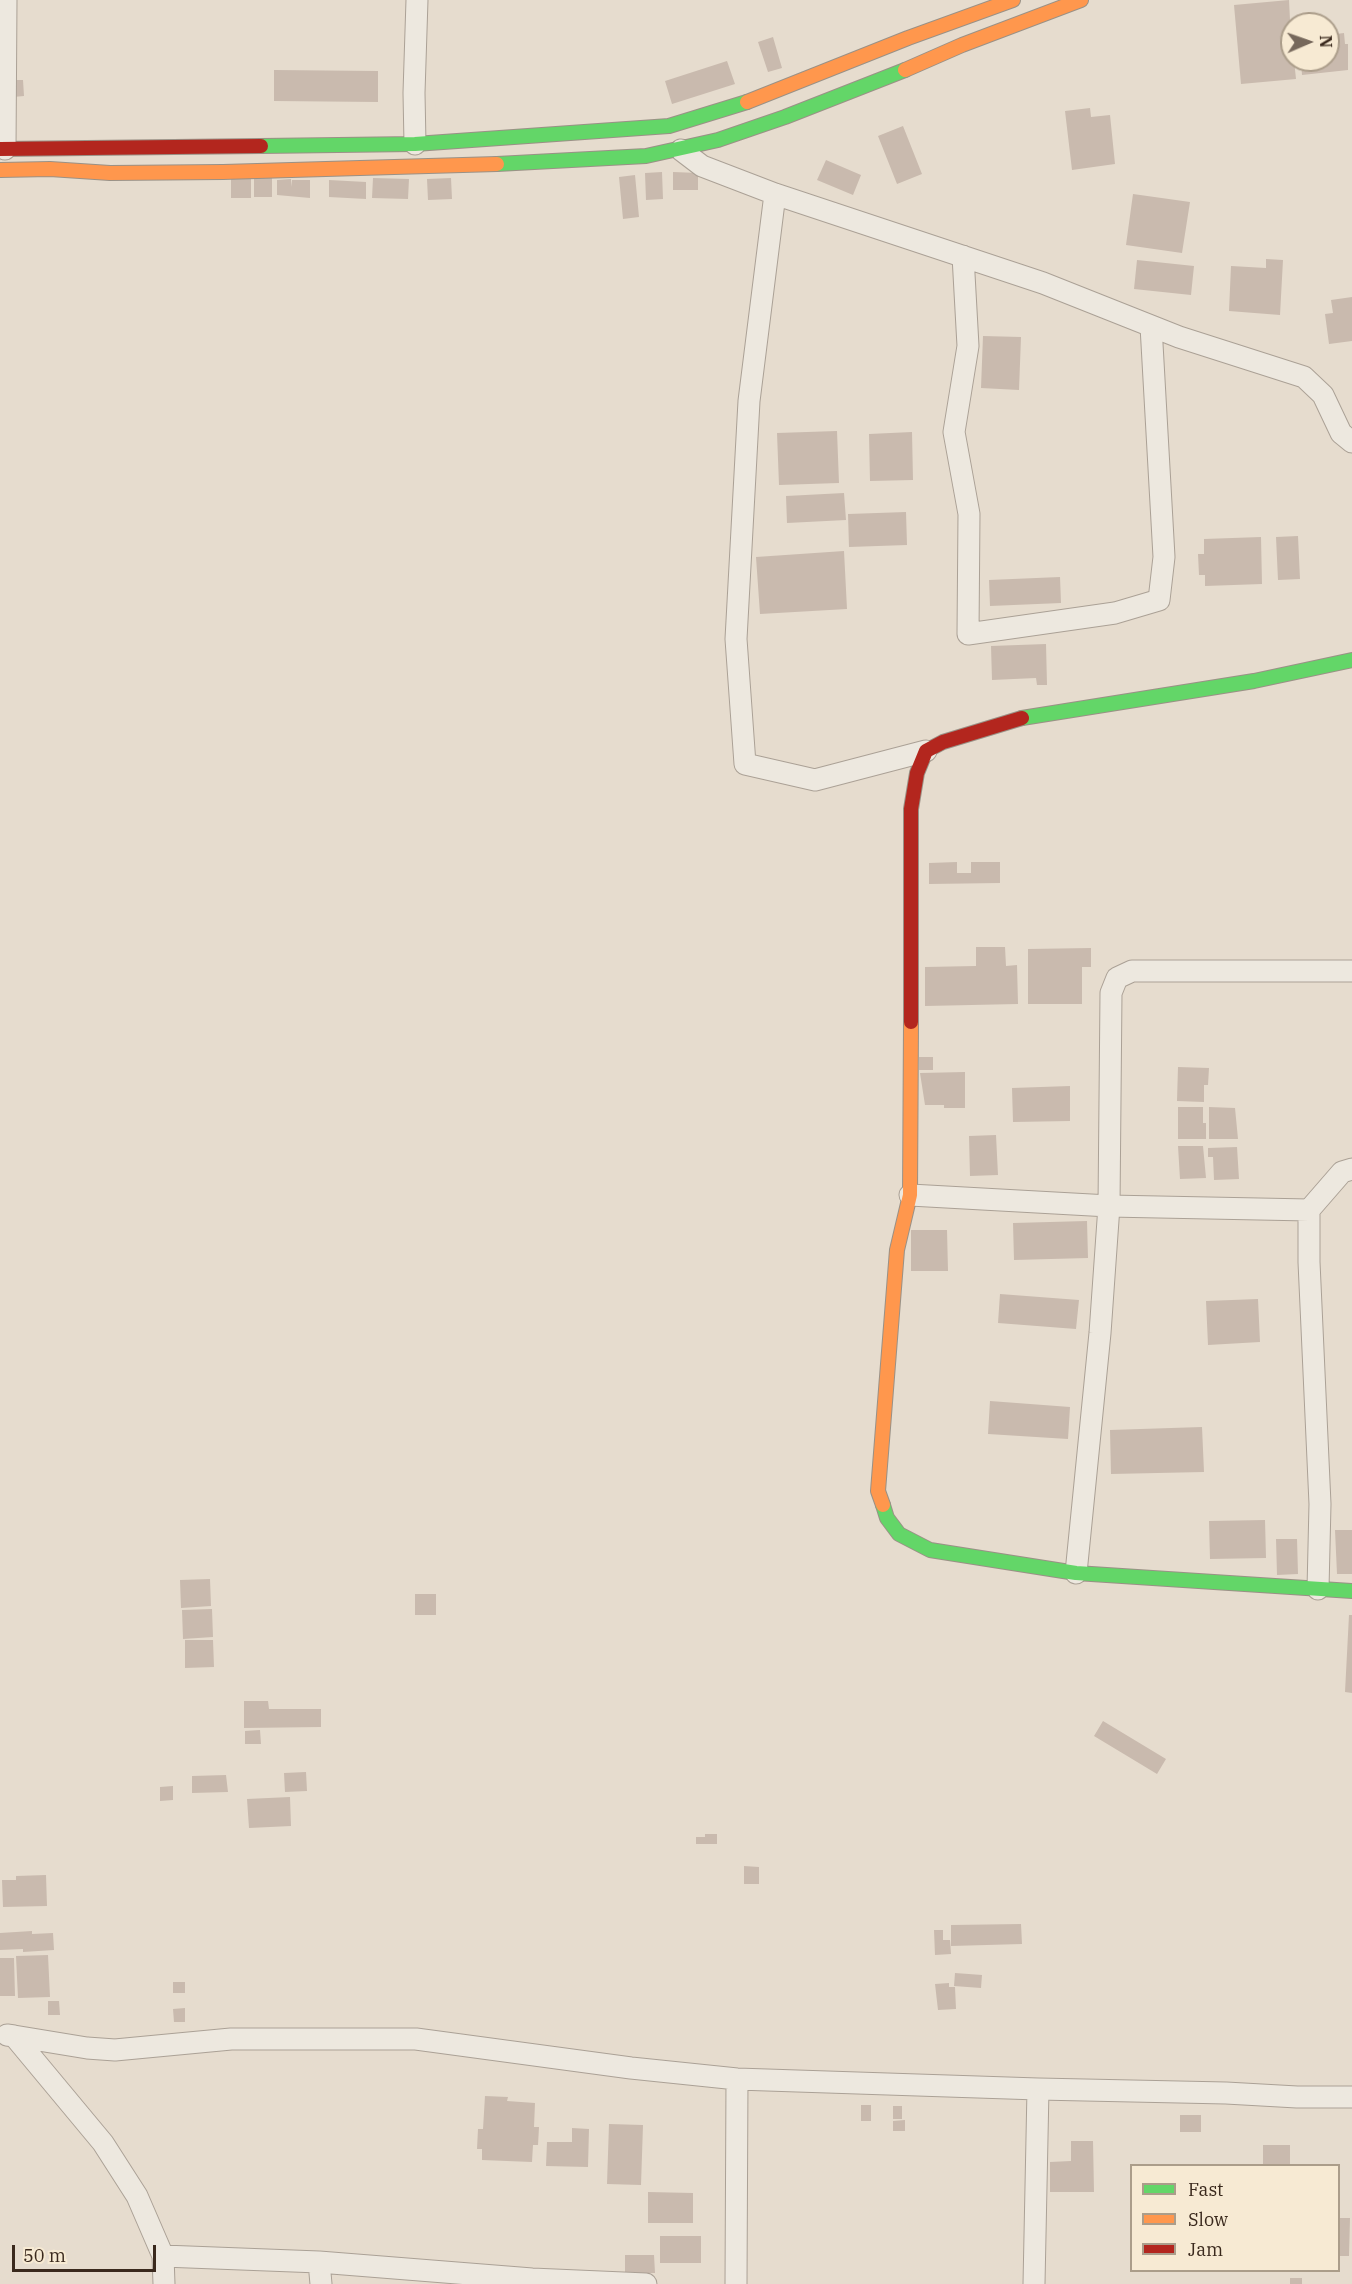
<!DOCTYPE html>
<html>
<head>
<meta charset="utf-8">
<style>
	body { margin:0 }
	#map { position:relative; width:1352px; height:2284px; overflow:hidden; background:#e6dcce; font-family:"IBM Plex Serif",serif }
	canvas { display:block }
	.legend { position:absolute; left:1130px; top:2164px; width:210px; height:108px; box-sizing:border-box; background:#f7ead3; border:2px solid #ab9d8a; margin:0; padding:8px 10px; list-style:none; font-size:18px; color:#3a291d }
	.legend li { display:flex; align-items:center; gap:12px; height:30px }
	.legend b { width:30px; border:2px solid #ab9d8a }
	.north { position:absolute; left:1280px; top:12px; width:60px; height:60px; box-sizing:border-box; background:#f7ead3; border:2px solid #ab9d8a; border-radius:50%; rotate:88deg; font-size:16px; font-weight:700; line-height:24px; text-align:center; color:#3a291d }
	.north::after { content:''; display:block; margin:auto; width:21px; height:27px; background:#76685b; clip-path:polygon(50% 0,100% 100%,50% 72%,0 100%) }
	.scale { position:absolute; left:12px; top:2245px; width:144px; height:27px; box-sizing:border-box; border:3px solid #3a291d; border-top:0; padding-left:8px; font-size:18px; line-height:21px; white-space:nowrap; color:#3a291d; -webkit-text-stroke:4px #f7ead3; paint-order:stroke }
</style>
</head>
<body>
<div id="map">
<canvas width="1352" height="2284"></canvas>
<ul class="legend">
<li><b style="height:8px;background:#63d668"></b>Fast</li>
<li><b style="height:8px;background:#ff974d"></b>Slow</li>
<li><b style="height:8px;background:#b3261e"></b>Jam</li>
</ul>
<div class="north">N</div>
<div class="scale">50 m</div>
</div>
<script>
const ctx = document.querySelector('canvas').getContext('2d');
ctx.lineJoin = 'round';
function paint(path, color) { ctx.fillStyle = color; ctx.fill(path, 'evenodd'); }
const toPath = rows => new Path2D(rows.map(r => 'M' + r).join(''));
function stroke(path, color, width, dash) { ctx.strokeStyle = color; ctx.lineWidth = width; ctx.lineCap = dash ? 'butt' : 'round'; ctx.setLineDash(dash || []); ctx.stroke(path); }
paint(toPath([
	[1289,0,1292,60,1294,60,1296,79,1241,84,1234,5],
	[1344,33,1345,44,1348,44,1348,70,1302,75,1301,60,1328,60,1328,35],
	[773,37,782,68,768,72,758,42],
	[727,61,735,84,672,104,665,81],
	[274,70,378,71,378,102,274,101],
	[13,80,23,80,24,96,13,97],
	[1090,108,1091,117,1110,115,1115,164,1072,170,1065,111],
	[903,126,922,174,897,184,878,136],
	[826,160,861,175,853,195,817,180],
	[662,172,663,199,646,200,645,173],
	[673,172,698,173,698,190,673,190],
	[635,175,639,217,623,219,619,177],
	[231,176,251,176,251,198,231,198],
	[254,178,272,178,272,197,254,197],
	[373,178,409,179,408,199,372,198],
	[451,178,452,199,428,200,427,179],
	[291,179,291,187,292,180,310,180,310,198,277,195,277,180],
	[329,180,366,182,366,199,329,197],
	[1133,194,1190,202,1182,253,1126,245],
	[1266,259,1283,260,1280,315,1229,311,1231,266,1266,268],
	[1137,260,1194,266,1191,295,1134,289],
	[1352,297,1352,341,1329,344,1325,314,1333,313,1331,300],
	[983,336,1021,337,1019,390,981,388],
	[837,431,839,483,779,485,777,433],
	[912,432,913,480,870,481,869,434],
	[844,493,846,520,787,523,786,496],
	[906,512,907,545,849,547,848,514],
	[1298,536,1300,579,1278,580,1276,537],
	[1261,537,1262,584,1205,586,1205,575,1199,575,1198,554,1204,554,1204,539],
	[844,551,847,609,760,614,756,557],
	[1060,577,1061,603,990,606,989,580],
	[1046,644,1047,685,1037,685,1036,678,992,680,991,646],
	[957,862,957,873,971,873,971,862,1000,862,1000,883,929,884,929,863],
	[976,947,1005,947,1006,966,1017,965,1018,1004,925,1006,925,967,976,966],
	[1091,948,1091,967,1082,967,1082,1004,1028,1004,1028,949],
	[919,1057,933,1057,933,1070,919,1070],
	[1178,1067,1209,1068,1208,1085,1204,1085,1204,1102,1177,1101],
	[965,1072,965,1108,944,1108,944,1105,925,1105,920,1073],
	[1070,1086,1070,1121,1013,1122,1012,1088],
	[1178,1107,1203,1107,1203,1123,1206,1123,1206,1139,1178,1139],
	[1209,1107,1235,1108,1238,1139,1209,1139],
	[996,1135,998,1175,970,1176,969,1136],
	[1178,1146,1203,1146,1206,1178,1180,1179],
	[1237,1147,1239,1179,1214,1180,1213,1157,1208,1157,1208,1148],
	[1087,1221,1088,1258,1014,1260,1013,1223],
	[911,1230,947,1230,948,1271,911,1271],
	[1000,1294,1079,1300,1076,1329,998,1323],
	[1258,1299,1260,1342,1208,1345,1206,1301],
	[990,1401,1070,1407,1068,1439,988,1434],
	[1202,1427,1204,1472,1111,1474,1110,1430],
	[1265,1520,1266,1558,1210,1559,1209,1521],
	[1335,1530,1352,1530,1352,1574,1337,1574],
	[1276,1539,1297,1539,1298,1574,1277,1575],
	[210,1579,211,1606,181,1608,180,1580],
	[415,1594,436,1594,436,1615,415,1615],
	[212,1609,213,1637,183,1639,182,1610],
	[1349,1615,1352,1615,1352,1693,1345,1692],
	[185,1640,213,1640,214,1667,185,1668],
	[244,1701,268,1701,269,1709,321,1709,321,1727,244,1728],
	[1103,1721,1166,1759,1157,1774,1094,1736],
	[260,1730,261,1744,245,1744,245,1731],
	[306,1772,307,1791,285,1792,284,1773],
	[226,1775,228,1792,192,1793,192,1776],
	[173,1786,173,1800,160,1801,160,1787],
	[290,1797,291,1826,249,1828,247,1799],
	[705,1834,717,1834,717,1844,696,1844,696,1837,705,1837],
	[744,1866,759,1867,759,1884,744,1884],
	[46,1875,47,1906,3,1907,2,1880,16,1880,16,1876],
	[1021,1924,1022,1944,951,1946,951,1925],
	[934,1930,943,1930,943,1940,950,1940,951,1954,935,1955],
	[32,1931,32,1934,53,1933,54,1950,23,1952,23,1949,0,1950,0,1933],
	[48,1955,50,1997,18,1998,16,1956],
	[0,1958,14,1958,15,1996,0,1996],
	[955,1973,982,1975,981,1988,954,1986],
	[173,1982,185,1982,185,1993,173,1993],
	[949,1983,949,1987,955,1987,956,2009,938,2010,935,1984],
	[48,2001,59,2001,60,2015,48,2015],
	[185,2008,185,2022,174,2022,173,2009],
	[485,2096,508,2097,507,2101,535,2103,534,2127,539,2127,538,2145,533,2145,532,2162,482,2160,482,2149,477,2149,478,2129,483,2129],
	[861,2105,871,2105,871,2121,861,2121],
	[893,2106,902,2106,902,2119,893,2119],
	[1180,2115,1201,2115,1201,2132,1180,2132],
	[905,2120,905,2131,893,2131,893,2121],
	[609,2124,643,2125,641,2185,607,2184],
	[572,2128,589,2129,588,2167,546,2166,547,2142,572,2142],
	[1071,2141,1093,2141,1094,2192,1050,2192,1050,2162,1071,2161],
	[1263,2145,1290,2145,1290,2166,1263,2166],
	[648,2192,693,2193,693,2223,648,2223],
	[1338,2218,1350,2218,1349,2256,1338,2256],
	[660,2236,701,2236,701,2263,660,2263],
	[625,2255,654,2255,655,2273,625,2273],
	[1290,2278,1302,2278,1302,2284,1290,2284]
]), '#c9baae');
const street = toPath([
	[415,144,414,93,417,0],
	[5,149,6,0],
	[681,150,702,166,775,194,1043,283,1179,337,1304,377,1323,395,1341,433,1352,442],
	[775,194,749,401,736,639,745,764,815,780,926,751],
	[963,256,968,346,954,432,969,514,968,634,1115,613,1159,600,1164,557,1151,326],
	[910,1195,1109,1206,1309,1210],
	[1076,1573,1100,1333,1109,1206,1111,993,1117,978,1132,971,1352,971],
	[1318,1589,1320,1504,1309,1262,1309,1210,1342,1172,1352,1169],
	[7,2035,14,2036,103,2143,137,2196,163,2256,164,2284],
	[14,2036,87,2048,115,2050,231,2039,416,2039,631,2068,737,2079,1038,2089,1226,2093,1297,2097,1352,2097],
	[163,2256,319,2262,532,2279,646,2284],
	[319,2262,321,2284],
	[736,2284,737,2079],
	[1034,2284,1038,2089]
]);
const fast = toPath([
	[261,146,415,144,669,126,747,102],
	[497,164,646,156,718,140,785,117,905,70],
	[1022,718,1254,681,1352,660],
	[883,1505,887,1518,899,1534,930,1550,1076,1573,1352,1591]
]);
const slow = toPath([
	[905,70,962,45,1081,0],
	[747,102,908,38,1013,0],
	[0,170,50,169,110,173,223,172,497,164],
	[883,1505,878,1491,897,1250,910,1195,911,1022]
]);
const jam = toPath([
	[0,149,261,146],
	[911,1022,911,809,917,773,926,751,943,742,1022,718]
]);
stroke(street, '#aba196', 23);
stroke(fast, '#9a9186', 16);
stroke(slow, '#9a9186', 16);
stroke(jam, '#9a9186', 16);
stroke(street, '#ede8df', 21);
stroke(fast, '#63d668', 14);
stroke(slow, '#ff974d', 14);
stroke(jam, '#b3261e', 14);
</script>
</body>
</html>
